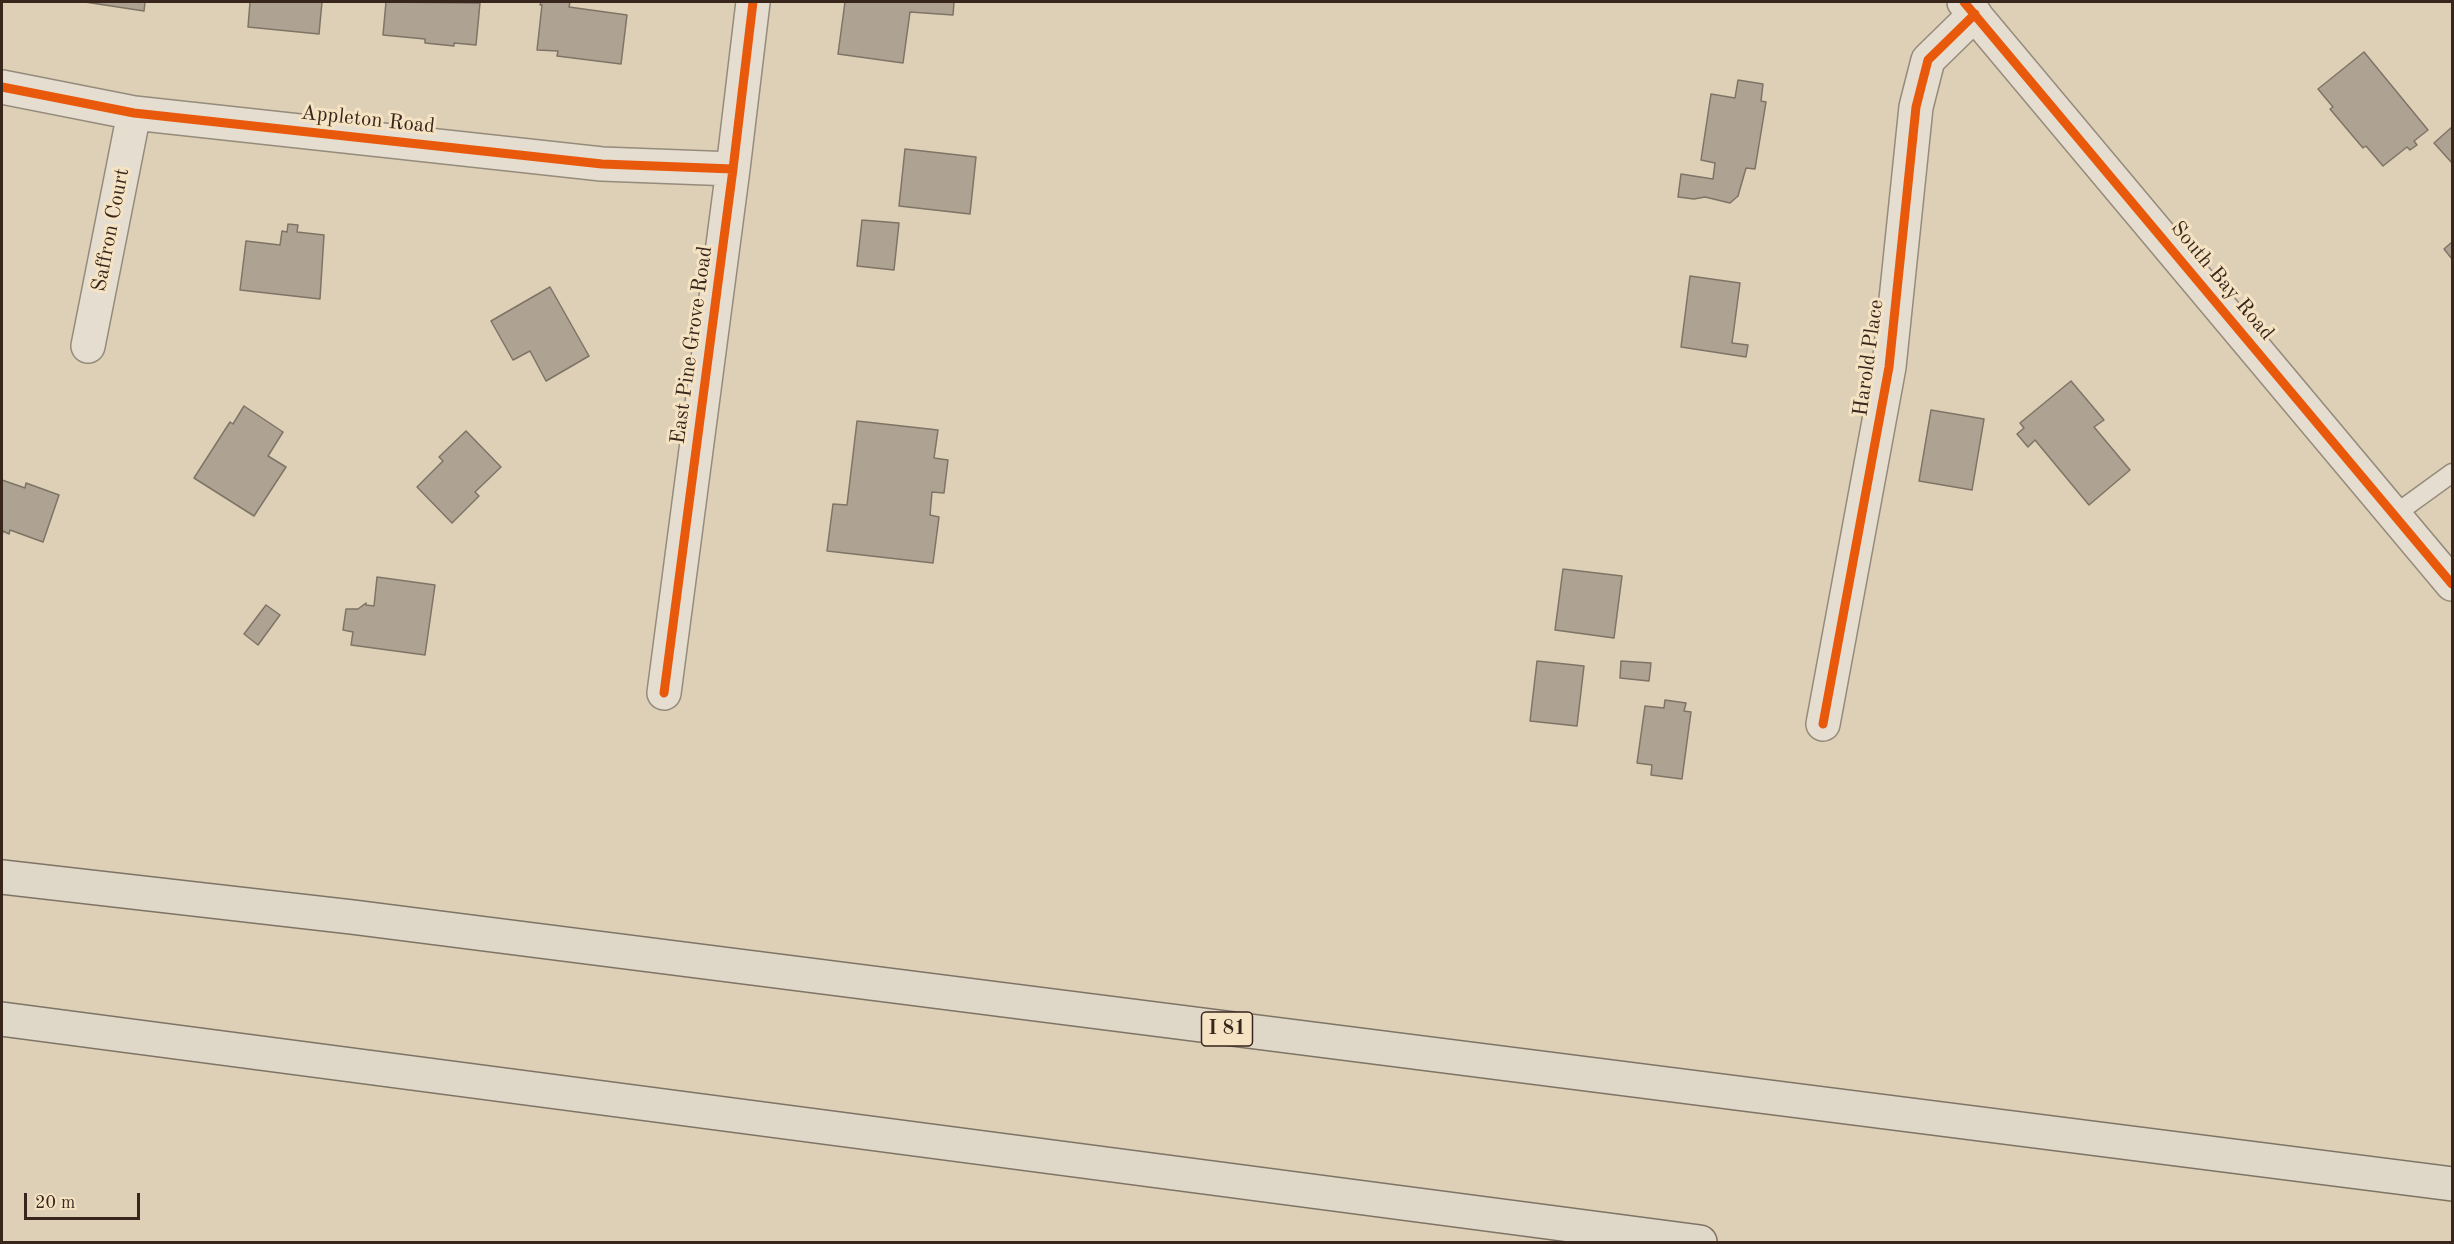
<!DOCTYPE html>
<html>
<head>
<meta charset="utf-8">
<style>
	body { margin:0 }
	#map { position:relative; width:2454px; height:1244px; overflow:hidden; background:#ded0b6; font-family:"Old Standard TT",serif }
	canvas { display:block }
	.frame { position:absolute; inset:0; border:3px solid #38251c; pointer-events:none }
	.scale { position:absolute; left:24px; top:1193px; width:116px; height:27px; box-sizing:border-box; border:3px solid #38251c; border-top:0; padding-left:8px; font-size:18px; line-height:21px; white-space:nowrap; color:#38251c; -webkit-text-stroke:4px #f5e3c4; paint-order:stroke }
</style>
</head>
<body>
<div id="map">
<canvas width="2454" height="1244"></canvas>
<div class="frame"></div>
<div class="scale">20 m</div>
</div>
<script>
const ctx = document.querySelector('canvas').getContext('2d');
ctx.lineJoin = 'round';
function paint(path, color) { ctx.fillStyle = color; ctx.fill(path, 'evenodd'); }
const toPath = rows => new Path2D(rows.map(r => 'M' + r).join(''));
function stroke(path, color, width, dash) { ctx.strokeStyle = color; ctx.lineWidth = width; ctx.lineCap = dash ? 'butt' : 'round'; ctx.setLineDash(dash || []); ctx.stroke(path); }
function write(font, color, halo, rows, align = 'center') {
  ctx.font = font + ' "Old Standard TT",serif'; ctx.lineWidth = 6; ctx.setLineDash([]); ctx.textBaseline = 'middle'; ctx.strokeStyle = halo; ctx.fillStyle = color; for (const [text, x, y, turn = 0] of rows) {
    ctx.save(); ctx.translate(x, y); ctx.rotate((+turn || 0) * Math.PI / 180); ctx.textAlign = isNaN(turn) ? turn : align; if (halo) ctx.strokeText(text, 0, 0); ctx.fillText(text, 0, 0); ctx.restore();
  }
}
const building = toPath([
	[85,2,145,2,144,11,85,2],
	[250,2,322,2,319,34,248,27,250,2],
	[386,2,480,3,476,45,454,43,454,46,425,43,425,39,383,35,386,2],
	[541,2,570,2,569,7,627,15,621,64,557,56,558,51,537,50,542,5,540,5,541,2],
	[845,2,954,2,953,15,910,12,903,63,838,54,845,2],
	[2364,52,2428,130,2414,141,2417,145,2410,150,2407,147,2383,166,2366,146,2363,148,2330,109,2333,107,2318,89,2364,52],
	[1738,80,1763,84,1761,101,1766,102,1755,169,1746,168,1738,196,1730,203,1705,197,1694,199,1678,197,1681,174,1713,179,1715,163,1701,160,1711,94,1735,98,1738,80],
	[2452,127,2452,163,2434,143,2452,127],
	[905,149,976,157,970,214,899,206,905,149],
	[862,220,899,223,894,270,857,266,862,220],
	[288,224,298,225,297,232,324,235,320,299,240,290,246,241,280,245,282,231,287,232,288,224],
	[2452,242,2452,259,2444,249,2452,242],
	[1690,276,1740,283,1732,343,1748,345,1746,357,1681,347,1690,276],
	[550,287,589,356,546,381,530,351,513,360,491,321,550,287],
	[2071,381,2104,420,2094,427,2130,470,2089,505,2035,440,2028,447,2017,434,2024,428,2020,423,2071,381],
	[244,406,283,432,268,456,286,467,254,516,194,478,230,422,233,424,244,406],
	[1931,410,1984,419,1972,490,1919,481,1931,410],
	[857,421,938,430,934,458,948,460,944,493,932,492,930,515,939,517,933,563,827,551,833,504,847,505,857,421],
	[466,431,501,467,475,492,479,496,452,523,417,487,443,461,439,457,466,431],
	[2,480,25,488,26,483,59,495,43,542,10,530,9,534,3,531,2,536,2,480],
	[1563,569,1622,576,1614,638,1555,630,1563,569],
	[377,577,435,585,425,655,351,645,353,632,343,630,346,609,358,609,366,603,366,605,374,606,377,577],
	[266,605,280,615,258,645,244,634,266,605],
	[1537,661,1584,666,1577,726,1530,721,1537,661],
	[1621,661,1651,663,1649,681,1620,678,1621,661],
	[1665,700,1686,703,1684,711,1691,712,1682,779,1651,775,1652,765,1637,763,1645,706,1664,708,1665,700]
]);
paint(building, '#aea392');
stroke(building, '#7e7466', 1.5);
const service = toPath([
	[2394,515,2452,473]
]);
const minor = toPath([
	[2,87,134,113,602,164,733,169],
	[88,346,134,113],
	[664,693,733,169,753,2],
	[1823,724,1889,367,1916,107,1928,60,1975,14]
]);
const tertiary = toPath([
	[1964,2,2452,584]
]);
const motorway = toPath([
	[2,877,352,917,2452,1184],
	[2,1019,1700,1242]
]);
stroke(service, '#958b7b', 21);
stroke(minor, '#958b7b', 36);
stroke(tertiary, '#958b7b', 36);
stroke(motorway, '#7e7466', 36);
stroke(service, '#e4ddd0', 18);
stroke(minor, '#e4ddd0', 33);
stroke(tertiary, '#e4ddd0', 33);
stroke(motorway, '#dfd7c8', 33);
stroke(toPath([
	[1964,2,2452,584],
	[2,87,134,113,602,164,733,169],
	[664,693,733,169,753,2],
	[1823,724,1889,367,1916,107,1928,60,1975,14]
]), '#e8590c', 9);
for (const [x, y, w] of [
	[1227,1029,51]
]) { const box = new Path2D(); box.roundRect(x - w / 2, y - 17, w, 34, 4.5); ctx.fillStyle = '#f5e3c4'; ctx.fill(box); stroke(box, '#38251c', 1.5); }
write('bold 20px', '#38251c', null, [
	["I 81",1227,1029]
]);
write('21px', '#38251c', '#f5e3c4', [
	["Appleton Road",368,120,6],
	["Saffron Court",111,230,-79],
	["South Bay Road",2222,281,50],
	["East Pine Grove Road",692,345,-82],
	["Harold Place",1869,358,-82]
]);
</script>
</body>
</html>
